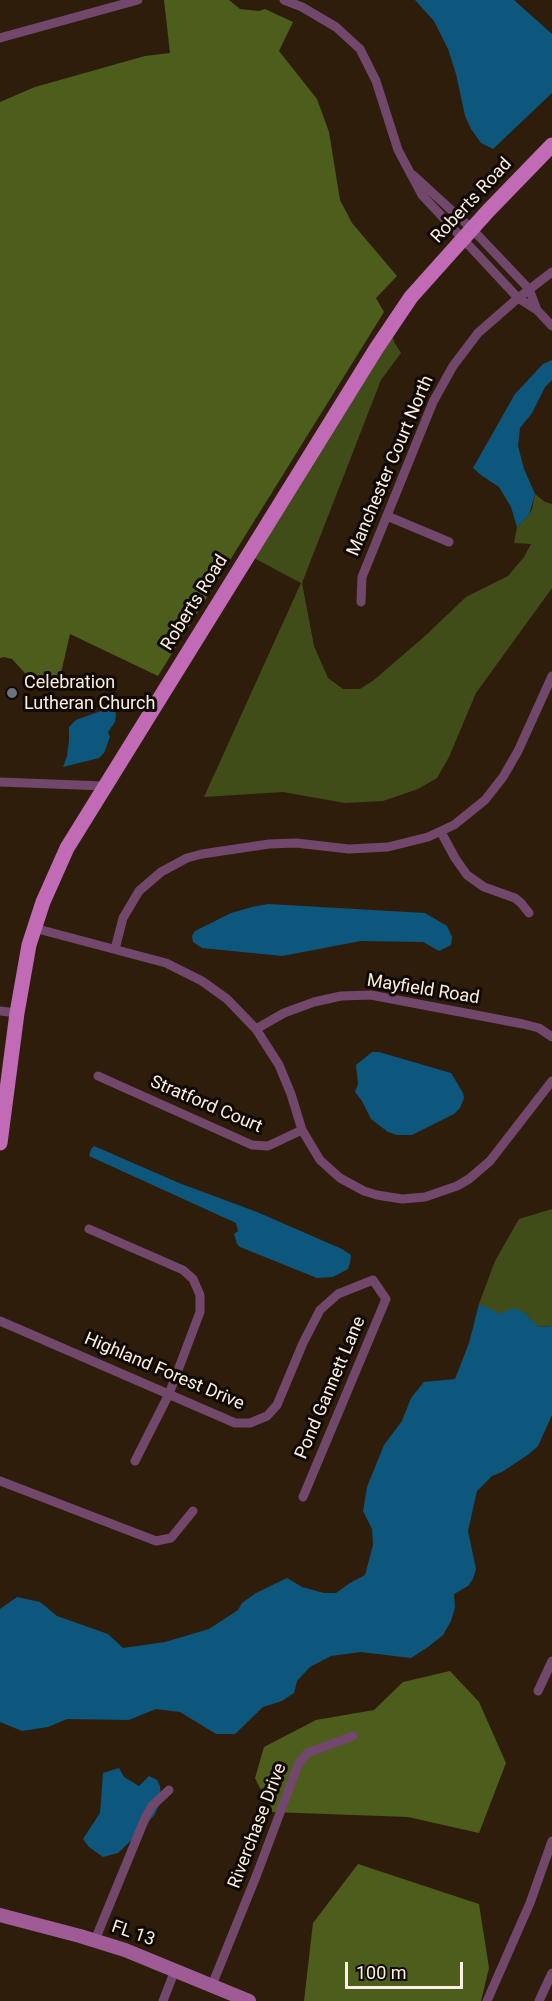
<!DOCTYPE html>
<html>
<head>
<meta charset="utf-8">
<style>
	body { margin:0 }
	#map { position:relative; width:552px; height:2001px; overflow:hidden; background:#2f1d0c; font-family:Roboto,sans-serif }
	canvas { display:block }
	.scale { position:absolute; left:345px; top:1962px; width:118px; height:27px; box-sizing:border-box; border:3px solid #fbefe4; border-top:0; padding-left:8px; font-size:18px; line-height:21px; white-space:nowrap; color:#fbefe4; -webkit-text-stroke:4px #110904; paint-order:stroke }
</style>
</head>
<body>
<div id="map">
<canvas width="552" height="2001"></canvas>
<div class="scale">100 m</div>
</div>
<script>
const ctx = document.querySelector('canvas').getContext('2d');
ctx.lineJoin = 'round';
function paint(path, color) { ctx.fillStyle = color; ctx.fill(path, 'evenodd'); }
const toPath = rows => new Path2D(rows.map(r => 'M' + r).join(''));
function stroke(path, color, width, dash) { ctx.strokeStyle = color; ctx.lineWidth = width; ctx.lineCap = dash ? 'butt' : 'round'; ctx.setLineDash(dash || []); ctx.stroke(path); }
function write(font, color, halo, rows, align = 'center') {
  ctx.font = font + ' Roboto,sans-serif'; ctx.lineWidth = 6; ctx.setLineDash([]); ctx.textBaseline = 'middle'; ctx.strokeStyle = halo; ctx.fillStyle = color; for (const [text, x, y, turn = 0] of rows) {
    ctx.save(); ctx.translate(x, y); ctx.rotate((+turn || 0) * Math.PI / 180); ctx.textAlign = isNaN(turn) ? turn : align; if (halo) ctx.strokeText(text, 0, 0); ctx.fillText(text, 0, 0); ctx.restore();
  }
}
paint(toPath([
	[392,333,394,342,401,353,381,380,302,583,314,646,328,678,343,689,360,689,374,680,425,636,466,597,508,576,524,557,531,544,514,543,517,527,529,515,532,509,535,494,545,502,552,504,552,588,476,693,449,757,437,778,418,789,383,801,345,803,283,792,204,797,301,583,252,557],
	[552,1209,552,1326,538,1327,531,1321,527,1314,514,1309,497,1315,479,1304,495,1261,519,1219]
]), '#404d18');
paint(toPath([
	[164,0,229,0,240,9,259,11,265,9,293,22,279,51,317,99,329,132,340,200,352,223,397,276,376,298,384,312,158,676,70,634,61,673,49,685,35,684,12,659,4,657,0,658,0,102,35,87,145,56,170,53],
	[450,1671,479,1702,506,1763,479,1833,408,1817,272,1812,255,1778,264,1747,316,1720,374,1710,403,1682],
	[358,1864,479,1904,489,1968,481,2001,304,2001,313,1923]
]), '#4d5d1c');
paint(toPath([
	[415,0,514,0,552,34,552,93,493,149,481,143,471,129,465,116,456,74,448,49,434,21],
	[552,360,552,380,545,387,532,413,520,428,518,446,524,469,535,494,529,515,517,527,511,507,499,487,481,475,473,468,515,394,543,364],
	[109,708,116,713,115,722,108,732,110,737,104,753,99,758,63,767,67,756,69,740,69,727,76,720],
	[268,904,425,913,447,926,452,937,451,945,439,951,423,942,361,941,282,956,202,948,193,942,192,936,195,931,231,913,252,907],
	[372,1052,379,1052,451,1073,463,1093,464,1098,460,1108,454,1114,412,1135,397,1135,388,1132,371,1119,362,1101,355,1092,358,1084,356,1065],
	[94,1146,179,1183,257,1212,342,1249,351,1255,350,1263,348,1269,333,1277,317,1278,240,1247,237,1244,234,1234,238,1231,236,1223,89,1156,91,1149],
	[479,1304,493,1310,498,1314,514,1308,527,1314,531,1321,534,1321,538,1327,552,1326,552,1415,538,1446,529,1454,502,1472,492,1476,477,1491,468,1531,476,1569,473,1579,468,1586,454,1594,455,1607,451,1621,443,1635,428,1647,411,1658,361,1652,331,1656,310,1667,297,1681,294,1693,282,1701,263,1707,235,1734,216,1734,180,1712,156,1709,129,1720,67,1719,48,1727,22,1731,0,1722,0,1609,17,1597,40,1602,57,1616,108,1634,123,1648,165,1642,209,1629,238,1610,242,1603,256,1593,287,1578,302,1587,324,1593,336,1593,350,1583,365,1575,373,1545,372,1529,363,1511,367,1487,384,1445,402,1421,411,1398,424,1382,455,1379,469,1343],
	[119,1768,124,1777,139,1786,149,1776,157,1780,160,1786,161,1800,155,1814,142,1830,118,1853,103,1857,89,1847,83,1839,100,1813,103,1773]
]), '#0d577c');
stroke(toPath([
	[284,0,302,7,336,27,360,49,376,81,398,150,422,195,518,298,537,310,552,326],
	[0,38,138,0],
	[413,175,472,229,529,289,537,310],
	[387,516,449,542],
	[361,602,362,577,433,402,453,366,478,333,518,298,552,272],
	[0,782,104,786],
	[441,832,455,858,467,875,484,887,515,898,521,903,529,913],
	[34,928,166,963,202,981,227,999,256,1029,279,1065,291,1094,302,1130,320,1160,340,1178,364,1191,377,1195,402,1199,425,1197,457,1186,469,1179,490,1161,552,1081],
	[115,949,123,918,139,891,161,872,187,858,202,854,269,844,296,843,349,849,388,847,428,837,454,825,485,800,503,777,518,751,552,676],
	[0,1011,17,1013],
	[256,1029,284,1013,314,1002,341,996,371,995,523,1024,539,1028,552,1037],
	[98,1076,252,1145,268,1146,302,1130],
	[89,1229,183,1270,193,1279,200,1295,200,1312,169,1394,135,1461],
	[0,1321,235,1423,250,1423,267,1416,277,1405,303,1343,320,1310,338,1294,373,1280,386,1299,303,1497],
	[0,1481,156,1541,171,1538,193,1511],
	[538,1691,552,1661],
	[95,1940,146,1816,152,1806,169,1790],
	[212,1985,257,1874,298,1765,307,1753,353,1736],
	[163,2001,175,1970],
	[487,2001,530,1903,552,1841],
	[539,2001,552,1973]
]), '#71476c', 9);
stroke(toPath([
	[0,1915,80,1936,125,1950,249,2001]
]), '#9e5b96', 14);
stroke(toPath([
	[0,1143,17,1013,29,945,43,902,67,848,376,349,411,297,488,211,552,145]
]), '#c16ab6', 15);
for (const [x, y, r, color] of [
	[12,693,6,"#6b7280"]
]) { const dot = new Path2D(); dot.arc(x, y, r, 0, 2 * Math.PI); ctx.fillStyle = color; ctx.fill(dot); stroke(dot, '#110904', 2); }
write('18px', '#fbefe4', '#110904', [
	["Roberts Road",472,201,-47],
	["Manchester Court North",391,466,-67],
	["Roberts Road",195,603,-58],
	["Mayfield Road",423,990,9],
	["Stratford Court",206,1105,23],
	["Highland Forest Drive",164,1372,23],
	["Pond Gannett Lane",331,1388,-67],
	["Riverchase Drive",258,1826,-69],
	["FL 13",133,1934,19]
]);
write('18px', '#fbefe4', '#110904', [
	["Celebration",24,683],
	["Lutheran Church",24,704]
], 'left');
</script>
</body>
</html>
